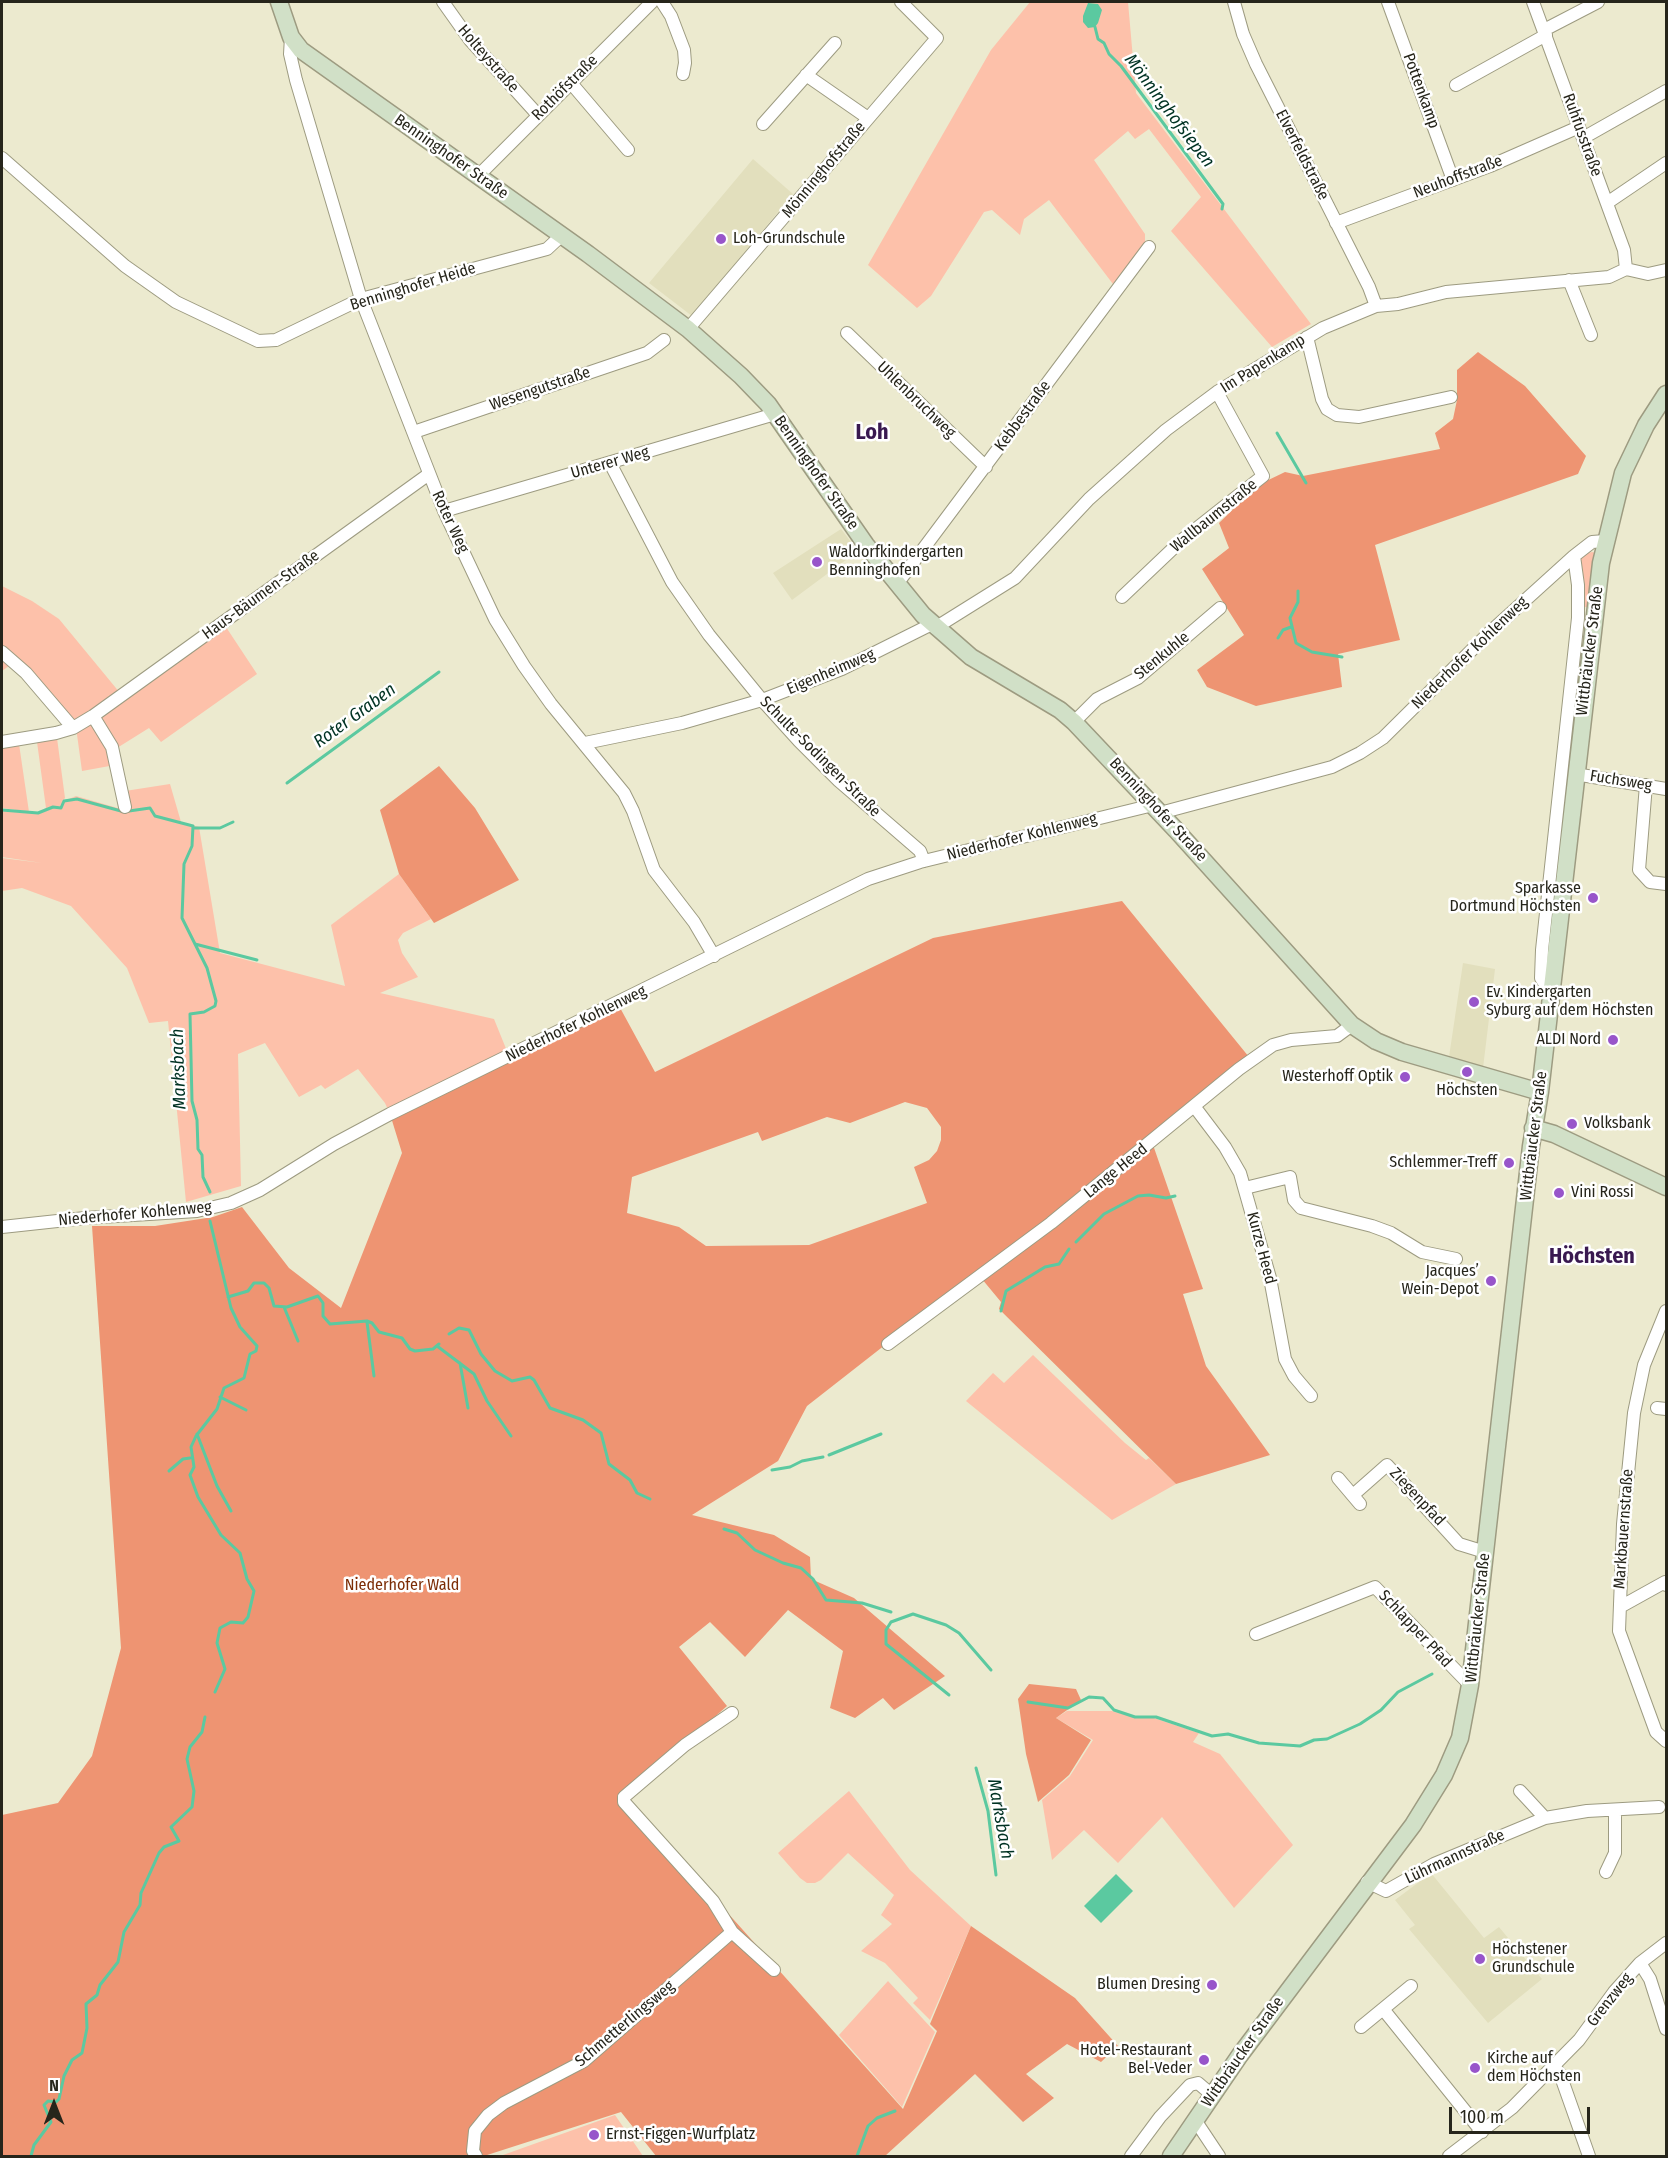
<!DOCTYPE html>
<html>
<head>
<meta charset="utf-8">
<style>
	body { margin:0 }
	#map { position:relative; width:1668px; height:2158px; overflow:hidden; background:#eceacf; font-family:"Fira Sans Condensed",sans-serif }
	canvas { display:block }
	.frame { position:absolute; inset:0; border:3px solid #26251b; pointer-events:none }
	.north { position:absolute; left:24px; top:2074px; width:60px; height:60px; -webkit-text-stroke:4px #fff; paint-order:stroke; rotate:0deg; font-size:16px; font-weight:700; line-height:24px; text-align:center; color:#26251b }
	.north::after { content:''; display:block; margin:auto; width:21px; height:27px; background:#26251b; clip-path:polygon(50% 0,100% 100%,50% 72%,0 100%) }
	.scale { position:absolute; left:1449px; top:2107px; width:141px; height:27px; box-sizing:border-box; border:3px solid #26251b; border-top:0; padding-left:8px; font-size:18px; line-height:21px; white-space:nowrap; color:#26251b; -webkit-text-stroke:4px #fff; paint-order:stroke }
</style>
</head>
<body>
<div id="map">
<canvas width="1668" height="2158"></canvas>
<div class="frame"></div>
<div class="north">N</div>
<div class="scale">100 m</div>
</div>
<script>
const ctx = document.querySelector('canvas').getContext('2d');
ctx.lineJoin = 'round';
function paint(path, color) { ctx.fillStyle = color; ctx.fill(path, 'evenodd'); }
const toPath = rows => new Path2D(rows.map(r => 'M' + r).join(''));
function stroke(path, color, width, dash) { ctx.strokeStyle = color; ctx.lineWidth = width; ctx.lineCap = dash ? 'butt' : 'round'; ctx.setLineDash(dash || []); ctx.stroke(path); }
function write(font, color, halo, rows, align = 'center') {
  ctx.font = font + ' "Fira Sans Condensed",sans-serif'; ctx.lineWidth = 5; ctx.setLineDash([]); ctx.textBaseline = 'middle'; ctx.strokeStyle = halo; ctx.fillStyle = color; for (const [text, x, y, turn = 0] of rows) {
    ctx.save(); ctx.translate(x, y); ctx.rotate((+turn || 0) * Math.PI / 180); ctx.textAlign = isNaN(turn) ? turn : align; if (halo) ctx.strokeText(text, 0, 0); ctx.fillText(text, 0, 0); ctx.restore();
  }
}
paint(toPath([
	[753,159,793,194,692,316,649,283],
	[841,529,858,551,792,600,773,573],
	[1463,963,1495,969,1483,1068,1449,1057],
	[1431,1873,1484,1938,1499,1927,1542,1979,1488,2023,1409,1929,1415,1925,1395,1900]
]), '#e2dfbd');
paint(toPath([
	[1030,2,1128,2,1136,93,1311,324,1272,347,1171,231,1201,197,1149,129,1135,139,1128,131,1094,160,1145,234,1145,247,1116,288,1049,200,1024,219,1020,235,992,210,984,212,931,296,917,308,868,265,991,50],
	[1592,552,1596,553,1590,608,1581,606,1579,560,1584,554],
	[2,586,32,601,59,619,125,699,224,624,257,674,161,742,149,728,117,748,115,765,82,771,75,720,67,718,13,663,2,671],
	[57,738,65,798,62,802,76,796,121,809,125,791,170,784,181,822,199,827,220,953,345,986,331,925,399,874,431,919,403,933,398,940,402,953,418,977,380,993,494,1019,509,1056,390,1114,385,1103,358,1069,325,1089,321,1085,299,1097,265,1043,238,1054,241,1186,186,1202,168,1021,149,1023,127,968,71,906,22,888,2,891,2,858,42,863,2,857,2,810,23,811,2,808,2,747,19,744,29,812,37,813,46,808,37,742],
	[1033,1355,1125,1443,1146,1460,1149,1458,1176,1484,1112,1520,966,1401,993,1373,1004,1383],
	[1067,1711,1112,1711,1133,1717,1154,1718,1199,1733,1193,1742,1220,1754,1293,1845,1234,1908,1162,1817,1118,1863,1084,1830,1052,1860,1042,1800,1070,1776,1093,1740,1056,1718],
	[849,1791,910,1870,971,1926,930,2020,913,2003,918,1998,885,1963,861,1951,892,1924,881,1915,894,1895,848,1853,821,1880,815,1883,807,1883,800,1878,778,1853],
	[888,1981,935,2032,902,2107,839,2035],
	[615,2115,643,2156,503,2155]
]), '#fdc1aa');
paint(toPath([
	[1478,352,1525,386,1586,456,1578,474,1375,545,1400,640,1338,654,1342,687,1256,706,1207,687,1197,670,1244,635,1202,569,1229,548,1219,523,1258,485,1285,472,1303,476,1440,449,1435,433,1453,419,1457,400,1457,370],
	[439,766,475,808,519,880,434,923,399,874,380,810],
	[1122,901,1249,1057,1152,1142,1203,1289,1183,1294,1206,1366,1270,1455,1176,1484,999,1309,1001,1302,977,1273,807,1406,778,1461,692,1515,774,1535,810,1557,811,1579,854,1598,945,1676,894,1710,883,1698,855,1718,830,1708,843,1651,788,1610,745,1657,710,1622,679,1647,727,1706,624,1797,903,2109,937,2031,930,2024,971,1926,1075,1998,1118,2046,1101,2062,1067,2044,1026,2074,1054,2098,1023,2122,975,2074,885,2156,656,2156,621,2112,484,2156,2,2156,2,1815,58,1803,92,1756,121,1648,92,1226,155,1226,213,1217,242,1207,289,1268,341,1308,402,1153,390,1114,618,1004,655,1072,933,938],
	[905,1102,927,1108,941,1127,941,1140,937,1151,929,1160,914,1167,927,1203,809,1245,706,1246,679,1227,627,1213,632,1177,758,1132,762,1141,827,1117,850,1123],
	[1029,1684,1076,1689,1081,1700,1056,1718,1091,1740,1069,1775,1038,1802,1026,1754,1018,1699]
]), '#ee9472');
paint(toPath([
	[1088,3,1098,4,1102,10,1098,23,1095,27,1088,28,1083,22,1083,16],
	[1116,1874,1133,1891,1101,1923,1084,1906]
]), '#5bc9a0');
stroke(toPath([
	[1095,27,1098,39,1104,43,1109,54,1121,66,1223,204,1222,209],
	[1277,433,1306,483],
	[1298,591,1298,602,1290,618,1296,643,1312,652,1342,657],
	[1278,638,1283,630,1291,627],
	[287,783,439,672],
	[2,810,38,813,53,807,61,808,64,801,77,799,121,811],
	[129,811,150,808,155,816,193,826,192,846,184,864,182,918,207,968,216,1001,215,1006,204,1012,190,1014,192,1101,197,1120,198,1149,202,1155,203,1177,210,1192],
	[194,828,220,828,233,822],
	[195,944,257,960],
	[210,1221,231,1308,240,1327,257,1346,256,1351,250,1354,244,1378,224,1388,217,1409,196,1436,191,1447,194,1467,190,1475,198,1497,221,1535,240,1553,247,1579,254,1591,248,1617,243,1623,231,1622,220,1628,217,1643,225,1669,215,1692],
	[1076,1242,1104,1214,1138,1196,1149,1195,1166,1198,1175,1196],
	[228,1297,248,1291,254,1283,264,1283,269,1288,274,1306,287,1307,318,1296,323,1303,323,1316,330,1324,367,1321,372,1323,379,1332,402,1338,410,1349,415,1351,433,1349,439,1344],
	[284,1307,298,1341],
	[1001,1311,1006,1291,1045,1267,1059,1264,1069,1249],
	[367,1322,374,1376],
	[449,1334,459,1328,469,1330,481,1354,495,1371,512,1381,530,1377,534,1380,550,1408,583,1420,601,1433,609,1464,630,1480,637,1493,650,1499],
	[437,1346,474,1374,487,1401,511,1436],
	[460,1363,468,1408],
	[220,1397,246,1410],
	[197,1434,217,1486,231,1511],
	[829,1455,881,1434],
	[772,1470,790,1467,802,1461,823,1457],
	[169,1471,183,1459,190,1458],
	[724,1529,737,1533,755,1550,783,1563,801,1568,813,1579,826,1600,862,1603,891,1612],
	[949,1695,886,1644,886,1630,891,1622,913,1614,946,1625,959,1633,991,1670],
	[1028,1702,1068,1708,1089,1697,1103,1698,1114,1710,1135,1717,1156,1717,1212,1736,1228,1734,1259,1743,1300,1746,1314,1740,1327,1739,1360,1724,1381,1710,1398,1692,1432,1674],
	[976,1768,988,1811,996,1875],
	[31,2156,34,2145,51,2122,44,2105,48,2101,56,2102,59,2099,64,2076,72,2060,82,2053,87,2028,86,2004,97,1995,100,1985,118,1962,124,1932,140,1905,141,1893,159,1853,164,1847,179,1841,171,1827,192,1807,194,1791,187,1759,190,1747,202,1732,205,1717],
	[857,2156,868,2126,877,2118,895,2111]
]), '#5bc9a0', 3);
const street = toPath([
	[443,2,470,40,538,115],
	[662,2,671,16,684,50,685,63,683,74],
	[1234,2,1243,34,1256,64,1369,287,1376,306],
	[1388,2,1453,180],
	[1533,2,1624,250,1626,269],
	[1544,30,1598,2],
	[291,37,290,54,296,80,361,299,444,511,495,619,524,666,551,704,624,793,633,811,654,870,694,922,714,956],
	[806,75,868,118],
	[571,83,628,150],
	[1456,85,1546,35],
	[763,124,835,43],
	[1583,138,1666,91],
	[2,158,125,266,176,302,258,341,276,340,361,299,547,249,562,235],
	[478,176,652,2],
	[1607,203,1666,163],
	[1336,223,1490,166,1579,127],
	[1569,280,1591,335],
	[688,329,937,38,901,2],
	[847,333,986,467],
	[1307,337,1322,399,1327,409,1337,415,1359,417,1451,397],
	[414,432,647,353,664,340],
	[610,463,672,582,709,635,762,700,799,741,839,781,920,851,924,861],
	[444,511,775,414],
	[897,584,1149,247],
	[1122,597,1182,540,1263,476,1217,392],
	[935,628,1015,578,1089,499,1166,430,1217,392,1323,328,1376,306,1398,304,1446,292,1609,277,1626,269,1648,274,1666,270],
	[2,652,26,673,73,728],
	[93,716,112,747,125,807],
	[1074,722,1097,699,1138,678,1220,608],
	[2,742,56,733,73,728,93,716,429,474],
	[585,743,682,723,762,700,842,669,932,624],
	[1575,774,1666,789],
	[1646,785,1639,870,1650,882,1666,884],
	[1160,813,1332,767,1360,753,1383,738,1489,633,1574,556,1592,542,1605,541],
	[1550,992,1541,978,1542,950,1578,618,1578,585,1574,556],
	[1194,1106,1225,1147,1240,1173,1270,1278,1285,1359,1294,1376,1311,1396],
	[1245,1188,1290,1177,1294,1200,1301,1208,1372,1226,1391,1233,1422,1252,1456,1259],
	[2,1227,85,1218,197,1211,231,1203,260,1190,334,1144,390,1114,868,879,920,862,1153,805],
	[1666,1311,1644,1365,1634,1413,1623,1524,1619,1631,1656,1732,1666,1741],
	[888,1344,1051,1223,1239,1069,1273,1045,1291,1040,1337,1036,1352,1025],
	[1657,1408,1666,1409],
	[1338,1478,1360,1504],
	[1353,1495,1387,1465,1459,1544,1485,1552],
	[1620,1607,1665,1582,1666,1585],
	[1256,1634,1375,1587,1470,1685],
	[732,1713,685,1745,624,1797,624,1802,713,1901,732,1932,774,1970],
	[1520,1791,1545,1818],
	[1606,1872,1615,1853,1615,1810],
	[1367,1882,1386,1891,1434,1864,1545,1818,1587,1811,1659,1807],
	[1640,1963,1650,1979,1666,2029],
	[1383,2009,1482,2132],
	[1361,2027,1411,1986],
	[1554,2066,1560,2074,1589,2156],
	[1195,2120,1219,2156],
	[476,2156,473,2151,475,2131,488,2115,504,2103,584,2061,732,1932],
	[1131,2156,1160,2117,1190,2085,1198,2083,1212,2095],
	[1449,2156,1512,2108,1579,2040,1614,1992,1640,1963,1666,1943]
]);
const secondary = toPath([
	[279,2,291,37,301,50,588,254,688,329,741,376,768,404,866,545,923,615,971,657,1060,710,1074,722,1176,830,1352,1025,1376,1041,1402,1052,1540,1092],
	[1533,1128,1554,1134,1666,1187],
	[1171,2156,1240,2055,1413,1825,1444,1775,1460,1738,1470,1685,1531,1146,1540,1092,1601,563,1623,473,1646,425,1666,394]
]);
stroke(street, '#9d9b81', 14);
stroke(secondary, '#9d9b81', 19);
stroke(street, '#fff', 12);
stroke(secondary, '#d1e0c7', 16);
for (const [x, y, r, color] of [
	[721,239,6,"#9855ca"],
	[817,562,6,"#9855ca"],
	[1593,898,6,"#9855ca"],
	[1474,1002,6,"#9855ca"],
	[1613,1040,6,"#9855ca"],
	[1467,1072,6,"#9855ca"],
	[1405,1077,6,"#9855ca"],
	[1572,1124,6,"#9855ca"],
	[1509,1163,6,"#9855ca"],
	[1559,1193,6,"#9855ca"],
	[1491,1281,6,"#9855ca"],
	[1480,1959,6,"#9855ca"],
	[1212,1985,6,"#9855ca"],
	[1204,2060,6,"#9855ca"],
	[1475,2068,6,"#9855ca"],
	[594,2135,6,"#9855ca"]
]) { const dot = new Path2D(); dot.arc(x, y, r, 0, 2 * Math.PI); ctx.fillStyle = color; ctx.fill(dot); stroke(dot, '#fff', 2); }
write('16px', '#26251b', '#fff', [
	["Holteystraße",488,59,49],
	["Rothöfstraße",565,88,-45],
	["Pottenkamp",1421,91,70],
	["Ruhfusstraße",1582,135,70],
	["Elverfeldstraße",1302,155,63],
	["Benninghofer Straße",451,157,35],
	["Mönninghofstraße",824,170,-50],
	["Neuhoffstraße",1458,177,-21],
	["Benninghofer Heide",413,287,-17],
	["Im Papenkamp",1263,364,-32],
	["Wesengutstraße",540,389,-19],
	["Uhlenbruchweg",916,400,44],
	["Kebbestraße",1023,416,-54],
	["Unterer Weg",610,463,-16],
	["Benninghofer Straße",816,473,55],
	["Wallbaumstraße",1214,516,-39],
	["Roter Weg",450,522,65],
	["Haus-Bäumen-Straße",261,595,-36],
	["Wittbräucker Straße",1590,651,-83],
	["Niederhofer Kohlenweg",1470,653,-44],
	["Stenkuhle",1162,656,-39],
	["Eigenheimweg",831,672,-23],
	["Schulte-Sodingen-Straße",820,757,45],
	["Fuchsweg",1621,781,9],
	["Benninghofer Straße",1158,810,47],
	["Niederhofer Kohlenweg",1022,837,-14],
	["Niederhofer Kohlenweg",576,1024,-26],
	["Wittbräucker Straße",1534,1136,-83],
	["Lange Heed",1116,1171,-39],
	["Niederhofer Kohlenweg",135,1214,-5],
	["Kurze Heed",1261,1248,75],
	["Ziegenpfad",1417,1497,47],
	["Markbauernstraße",1624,1529,-86],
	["Wittbräucker Straße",1478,1618,-84],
	["Schlapper Pfad",1415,1629,47],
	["Lührmannstraße",1455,1857,-25],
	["Grenzweg",1610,2000,-52],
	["Schmetterlingsweg",625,2024,-40],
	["Wittbräucker Straße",1243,2052,-55]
]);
write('16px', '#26251b', '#fff', [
	["Loh-Grundschule",733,239],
	["Waldorfkindergarten",829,553],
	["Benninghofen",829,571],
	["Sparkasse",1581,889,"right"],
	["Dortmund Höchsten",1581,907,"right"],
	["Ev. Kindergarten",1486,993],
	["Syburg auf dem Höchsten",1486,1011],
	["ALDI Nord",1601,1040,"right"],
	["Westerhoff Optik",1393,1077,"right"],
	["Höchsten",1467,1091,"center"],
	["Volksbank",1584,1124],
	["Schlemmer-Treff",1497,1163,"right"],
	["Vini Rossi",1571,1193],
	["Jacques’",1479,1272,"right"],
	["Wein-Depot",1479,1290,"right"],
	["Höchstener",1492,1950],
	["Grundschule",1492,1968],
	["Blumen Dresing",1200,1985,"right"],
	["Hotel-Restaurant",1192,2051,"right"],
	["Bel-Veder",1192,2069,"right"],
	["Kirche auf",1487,2059],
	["dem Höchsten",1487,2077],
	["Ernst-Figgen-Wurfplatz",606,2135]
], 'left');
write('16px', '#7c2d06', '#fff', [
	["Niederhofer Wald",402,1586]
]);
write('italic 18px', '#003223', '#fff', [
	["Mönninghofsiepen",1169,111,53],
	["Roter Graben",355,716,-36],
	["Marksbach",179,1069,-92],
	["Marksbach",1000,1819,80]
]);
write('bold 22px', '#391950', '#fff', [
	["Loh",872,433],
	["Höchsten",1592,1257]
]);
</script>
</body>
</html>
